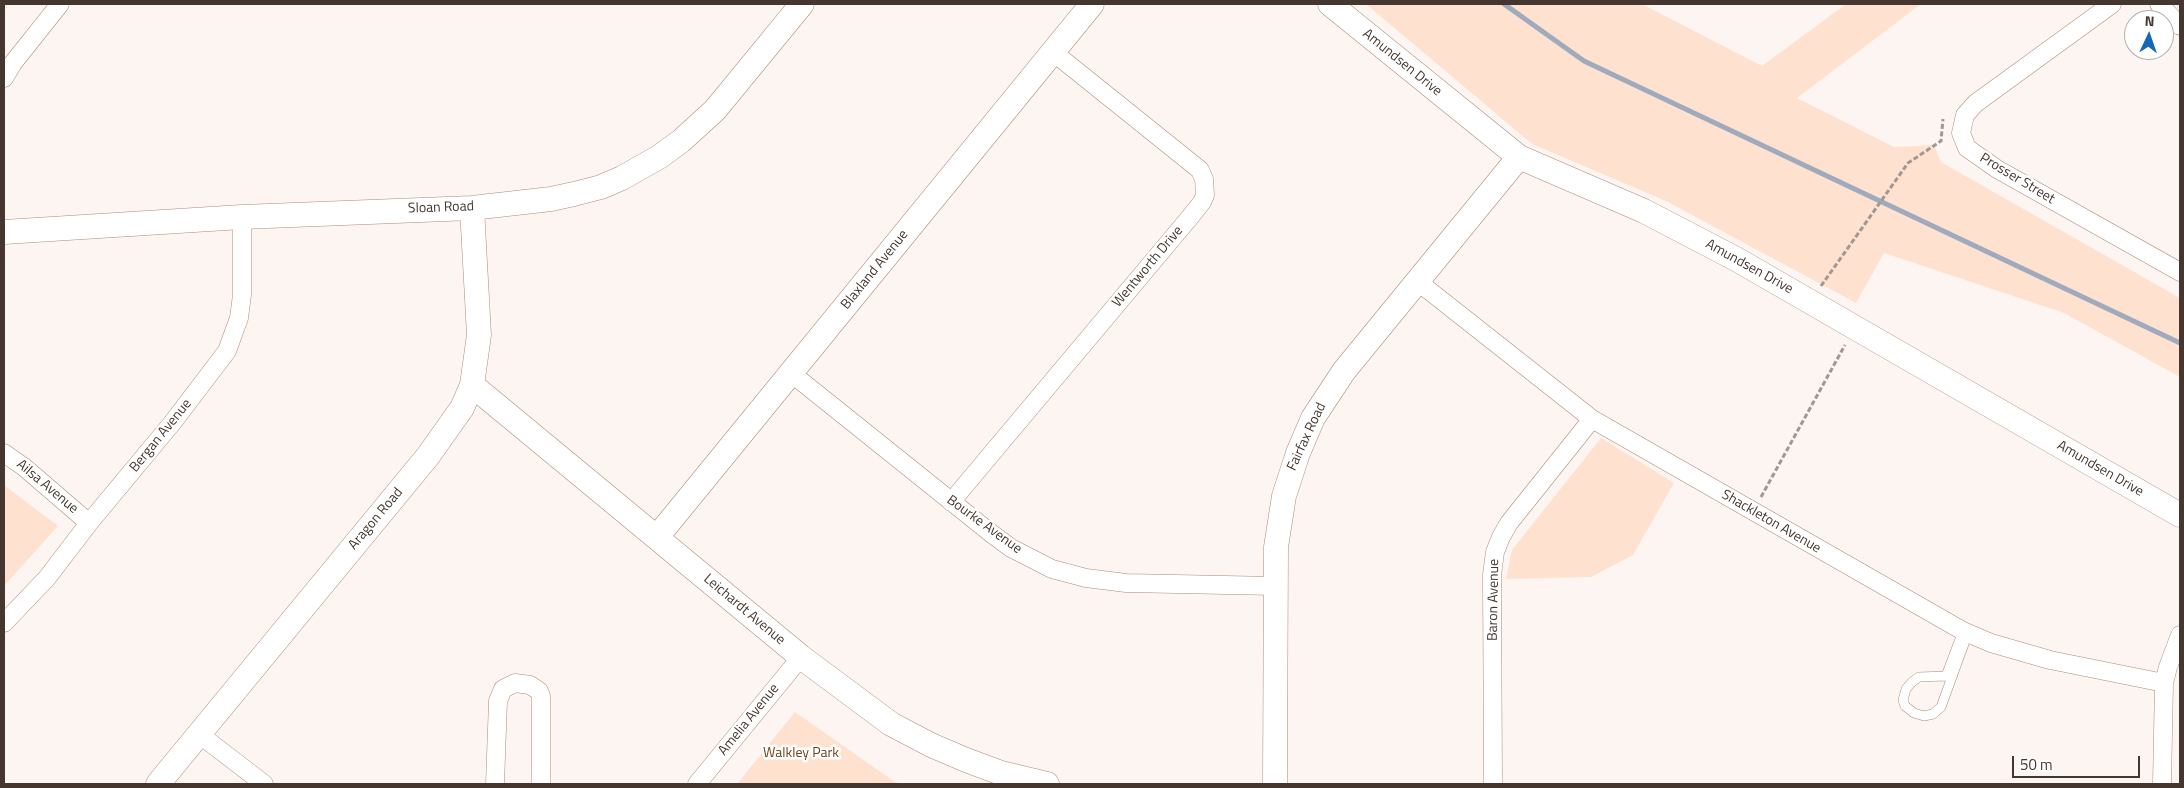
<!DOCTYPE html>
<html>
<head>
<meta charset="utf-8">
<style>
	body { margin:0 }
	#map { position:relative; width:2184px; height:788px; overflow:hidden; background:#fdf5f1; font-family:"Titillium Web",sans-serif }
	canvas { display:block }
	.frame { position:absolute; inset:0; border:5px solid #45372f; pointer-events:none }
	.north { position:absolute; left:2124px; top:10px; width:50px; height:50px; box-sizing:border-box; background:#fff; border:1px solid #b5afac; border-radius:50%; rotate:3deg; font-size:14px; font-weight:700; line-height:20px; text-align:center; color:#45372f }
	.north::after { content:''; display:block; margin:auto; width:18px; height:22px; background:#1668b6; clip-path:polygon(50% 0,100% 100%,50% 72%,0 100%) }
	.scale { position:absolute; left:2012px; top:756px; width:128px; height:22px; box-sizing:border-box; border:2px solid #45372f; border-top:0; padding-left:6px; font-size:15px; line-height:18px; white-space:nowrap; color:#45372f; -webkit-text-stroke:4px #fff; paint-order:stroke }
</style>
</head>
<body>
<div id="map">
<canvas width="2184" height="788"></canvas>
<div class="frame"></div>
<div class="north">N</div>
<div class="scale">50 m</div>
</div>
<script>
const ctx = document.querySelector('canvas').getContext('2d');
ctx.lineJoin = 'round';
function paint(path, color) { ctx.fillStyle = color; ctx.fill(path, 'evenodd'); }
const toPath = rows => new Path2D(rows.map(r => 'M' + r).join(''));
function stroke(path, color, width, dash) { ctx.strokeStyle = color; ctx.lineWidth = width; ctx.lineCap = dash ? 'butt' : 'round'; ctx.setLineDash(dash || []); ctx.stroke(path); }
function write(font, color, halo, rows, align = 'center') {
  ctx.font = font + ' "Titillium Web",sans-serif'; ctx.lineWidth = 5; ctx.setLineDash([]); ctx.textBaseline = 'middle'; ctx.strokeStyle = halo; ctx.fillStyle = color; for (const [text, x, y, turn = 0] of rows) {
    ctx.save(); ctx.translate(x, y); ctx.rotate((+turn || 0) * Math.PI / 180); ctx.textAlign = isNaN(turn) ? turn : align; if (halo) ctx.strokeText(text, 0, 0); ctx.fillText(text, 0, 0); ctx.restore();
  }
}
paint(toPath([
	[1366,4,1642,4,1762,66,1846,4,1921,4,1797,98,1894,147,1934,145,1941,162,2180,298,2180,377,2064,313,1884,253,1856,303,1666,201,1532,144],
	[1601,438,1674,483,1633,555,1591,577,1506,579,1512,550],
	[4,485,58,526,4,586],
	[795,712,895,782,903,784,737,784]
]), '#ffe1d0');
stroke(toPath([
	[1504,4,1584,61,2180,343]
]), '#9fabbc', 5);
const lane = toPath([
	[1963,631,1946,676,1919,677,1912,682,1906,689,1903,700,1905,706,1914,713,1924,716,1933,714,1941,707,1968,633]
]);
const street = toPath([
	[2112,4,1976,103,1965,115,1961,133,1967,148,1997,169,2180,272],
	[2159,4,2180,26],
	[4,78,13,63,60,4],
	[1417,281,1592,419,1963,631,1991,643,2050,660,2164,683],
	[791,373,992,534,1011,548,1052,569,1086,578,1126,583,1275,586],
	[4,453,24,467,89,523],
	[951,502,1191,216,1202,202,1205,195,1204,179,1200,170,1053,52],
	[4,623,47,578,89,523,173,422,227,351,239,318,242,295,242,217],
	[199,734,264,784],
	[495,784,498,701,503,689,515,683,530,685,539,691,541,696,541,784],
	[697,784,801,657],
	[1493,784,1492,575,1495,552,1501,537,1509,523,1592,419],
	[2162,784,2164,683,2168,667,2180,635]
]);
const secondary = toPath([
	[1330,4,1519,157,1644,211,1736,259,2180,515],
	[4,232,242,217,472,208,551,199,574,194,601,187,622,178,659,157,681,141,715,110,802,4],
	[472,385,801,657,891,724,931,745,966,760,1001,773,1047,784],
	[657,537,1092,4],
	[158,784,428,456,462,408,472,385,479,335,472,208],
	[1275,784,1276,547,1284,496,1298,453,1313,418,1344,371,1519,157]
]);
stroke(lane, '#ac8b78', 10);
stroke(street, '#ac8b78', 19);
stroke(secondary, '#ac8b78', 25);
stroke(toPath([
	[1821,286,1908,163,1941,141,1943,119],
	[1761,497,1845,345]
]), '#a29791', 3, [5, 2.5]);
stroke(lane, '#fff', 9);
stroke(street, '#fff', 18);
stroke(secondary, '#fff', 24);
write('14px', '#45372f', '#fff', [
	["Amundsen Drive",1402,63,39],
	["Prosser Street",2017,179,31],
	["Sloan Road",441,208,-2],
	["Wentworth Drive",1148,267,-50],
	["Amundsen Drive",1749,267,29],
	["Blaxland Avenue",875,270,-51],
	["Bergan Avenue",161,436,-51],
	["Fairfax Road",1307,437,-65],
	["Amundsen Drive",2100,469,30],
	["Ailsa Avenue",47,487,40],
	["Aragon Road",376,519,-50],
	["Shackleton Avenue",1771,522,30],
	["Bourke Avenue",984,525,36],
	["Baron Avenue",1494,600,-89],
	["Leichardt Avenue",744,610,40],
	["Amelia Avenue",749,720,-51]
]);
write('14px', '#75401c', '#fff', [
	["Walkley Park",801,754]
]);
</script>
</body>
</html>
